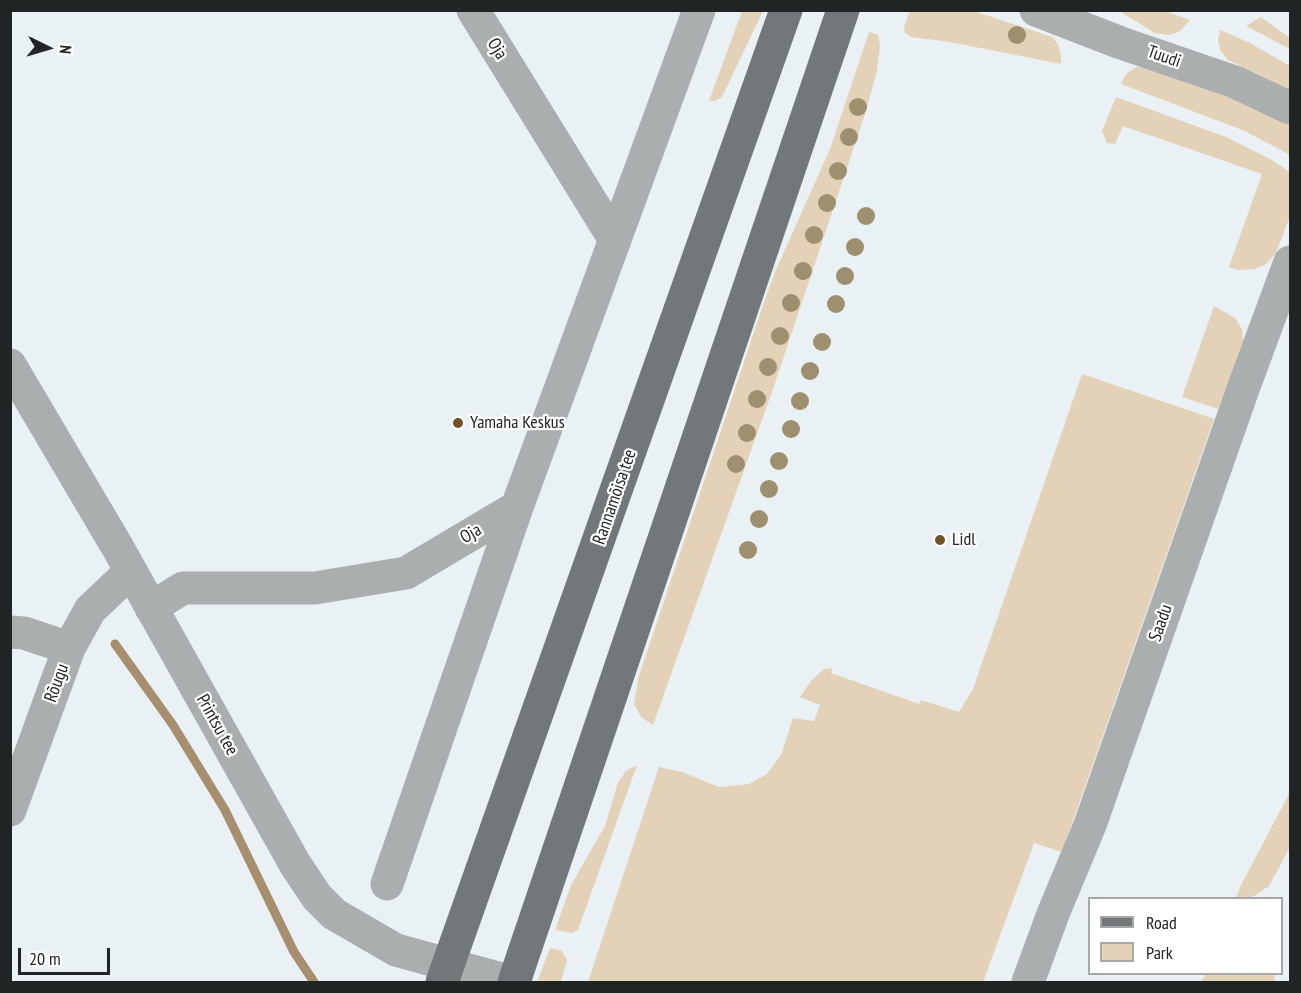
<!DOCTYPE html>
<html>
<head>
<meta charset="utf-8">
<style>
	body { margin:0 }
	#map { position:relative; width:1301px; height:993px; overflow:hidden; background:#eaf1f4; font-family:"PT Sans Narrow",sans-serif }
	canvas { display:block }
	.frame { position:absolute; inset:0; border:12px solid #212425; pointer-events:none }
	.legend { position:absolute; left:1088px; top:897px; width:195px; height:78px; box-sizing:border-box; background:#fff; border:2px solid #a6a7a8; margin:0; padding:8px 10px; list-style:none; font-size:18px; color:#212425 }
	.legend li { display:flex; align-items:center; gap:12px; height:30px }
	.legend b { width:30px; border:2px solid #a6a7a8 }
	.north { position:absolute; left:18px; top:18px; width:60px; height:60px; -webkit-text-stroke:4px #fff; paint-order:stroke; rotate:95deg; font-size:16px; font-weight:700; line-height:24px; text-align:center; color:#212425 }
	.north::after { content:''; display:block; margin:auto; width:21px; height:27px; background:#212425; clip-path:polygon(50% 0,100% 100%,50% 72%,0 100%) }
	.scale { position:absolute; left:18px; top:948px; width:92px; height:27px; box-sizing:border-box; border:3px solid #212425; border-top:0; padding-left:8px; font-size:18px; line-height:21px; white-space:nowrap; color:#212425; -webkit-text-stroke:4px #fff; paint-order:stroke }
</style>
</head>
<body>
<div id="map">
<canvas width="1301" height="993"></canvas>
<div class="frame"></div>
<ul class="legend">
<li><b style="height:8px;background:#72777a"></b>Road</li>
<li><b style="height:16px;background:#e3d1b8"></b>Park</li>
</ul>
<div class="north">N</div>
<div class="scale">20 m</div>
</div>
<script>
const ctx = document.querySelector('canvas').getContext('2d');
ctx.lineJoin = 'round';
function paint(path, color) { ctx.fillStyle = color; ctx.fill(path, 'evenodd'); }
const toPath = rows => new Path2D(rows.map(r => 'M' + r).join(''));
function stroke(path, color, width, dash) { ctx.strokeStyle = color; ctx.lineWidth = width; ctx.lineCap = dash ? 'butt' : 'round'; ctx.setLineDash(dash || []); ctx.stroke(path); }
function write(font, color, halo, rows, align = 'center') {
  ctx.font = font + ' "PT Sans Narrow",sans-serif'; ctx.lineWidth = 4.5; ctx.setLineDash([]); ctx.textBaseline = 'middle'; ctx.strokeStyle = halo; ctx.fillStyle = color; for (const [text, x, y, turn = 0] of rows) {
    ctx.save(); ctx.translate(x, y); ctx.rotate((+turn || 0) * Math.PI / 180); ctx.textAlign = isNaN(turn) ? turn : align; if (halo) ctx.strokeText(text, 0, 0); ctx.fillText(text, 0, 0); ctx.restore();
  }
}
paint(toPath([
	[742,11,763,11,722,97,715,101,709,101],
	[910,11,974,11,1052,37,1058,44,1061,55,1061,64,950,42,911,37,905,33,904,26],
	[1119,11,1165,11,1190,20,1179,32,1168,35,1155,33],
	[1261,17,1290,38,1290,49,1246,26],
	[1220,30,1250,43,1290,66,1290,90,1228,60,1220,50,1218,40],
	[869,32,878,35,880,45,877,71,865,114,773,389,653,725,641,717,634,704,638,679,763,305,775,272,830,149],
	[1136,67,1152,68,1268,112,1290,125,1290,155,1245,131,1121,84,1126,74],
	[1116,97,1226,137,1270,159,1290,172,1290,216,1276,253,1266,264,1255,269,1238,270,1229,267,1262,174,1123,126,1115,144,1107,143,1102,131],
	[1214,306,1235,318,1242,329,1243,342,1218,409,1182,397],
	[1082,374,1214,419,1062,852,1034,843,983,982,588,982,659,767,682,772,719,787,749,784,767,774,782,753,793,718,814,721,820,705,800,697,811,681,824,669,833,668,831,673,919,704,921,700,959,712,973,689],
	[637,765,578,930,572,933,555,930,571,885,605,826,618,782,626,771],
	[1290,792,1290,847,1269,886,1251,898,1236,898,1241,885],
	[550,948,562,951,567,960,561,982,537,982],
	[1206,974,1273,974,1276,982,1201,982]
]), '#e3d1b8');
stroke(toPath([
	[115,644,173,725,225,810,294,952,314,982]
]), '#a68e6e', 9);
stroke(toPath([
	[473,10,615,240],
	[1036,10,1121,43,1235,82,1290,108],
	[10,365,118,548,295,864,317,897,334,914,396,950,512,982],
	[151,608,183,588,315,588,406,573,517,507,699,10],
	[10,632,24,633,69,648],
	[10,810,69,648,90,610,130,572],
	[387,884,517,507],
	[1028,982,1053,914,1090,825,1243,389,1290,262]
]), '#abaeaf', 33);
stroke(toPath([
	[442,982,786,10],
	[514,982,843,10]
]), '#72777a', 33);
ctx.fillStyle = '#9e8f6e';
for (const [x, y] of [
	[1017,35],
	[858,107],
	[849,137],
	[838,171],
	[827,203],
	[866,216],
	[814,235],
	[855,247],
	[803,271],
	[845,276],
	[791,303],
	[836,304],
	[780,336],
	[822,342],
	[768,367],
	[810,371],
	[757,399],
	[800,401],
	[791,429],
	[747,433],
	[779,461],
	[736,464],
	[769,489],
	[759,519],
	[748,550]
]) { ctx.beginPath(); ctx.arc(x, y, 9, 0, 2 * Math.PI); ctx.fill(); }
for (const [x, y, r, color] of [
	[458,423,6,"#6f5226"],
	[940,540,6,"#6f5226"]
]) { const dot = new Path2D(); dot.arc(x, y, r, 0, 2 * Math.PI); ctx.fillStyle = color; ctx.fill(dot); stroke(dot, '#fff', 2); }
write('18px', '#212425', '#fff', [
	["Oja",497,49,58],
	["Tuudi",1164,57,19],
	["Rannamõisa tee",615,497,-71],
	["Oja",471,534,-30],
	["Saadu",1161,623,-71],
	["Rõugu",57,683,-70],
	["Printsu tee",217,725,61]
]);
write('18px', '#212425', '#fff', [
	["Yamaha Keskus",470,423],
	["Lidl",952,540]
], 'left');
</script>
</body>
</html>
